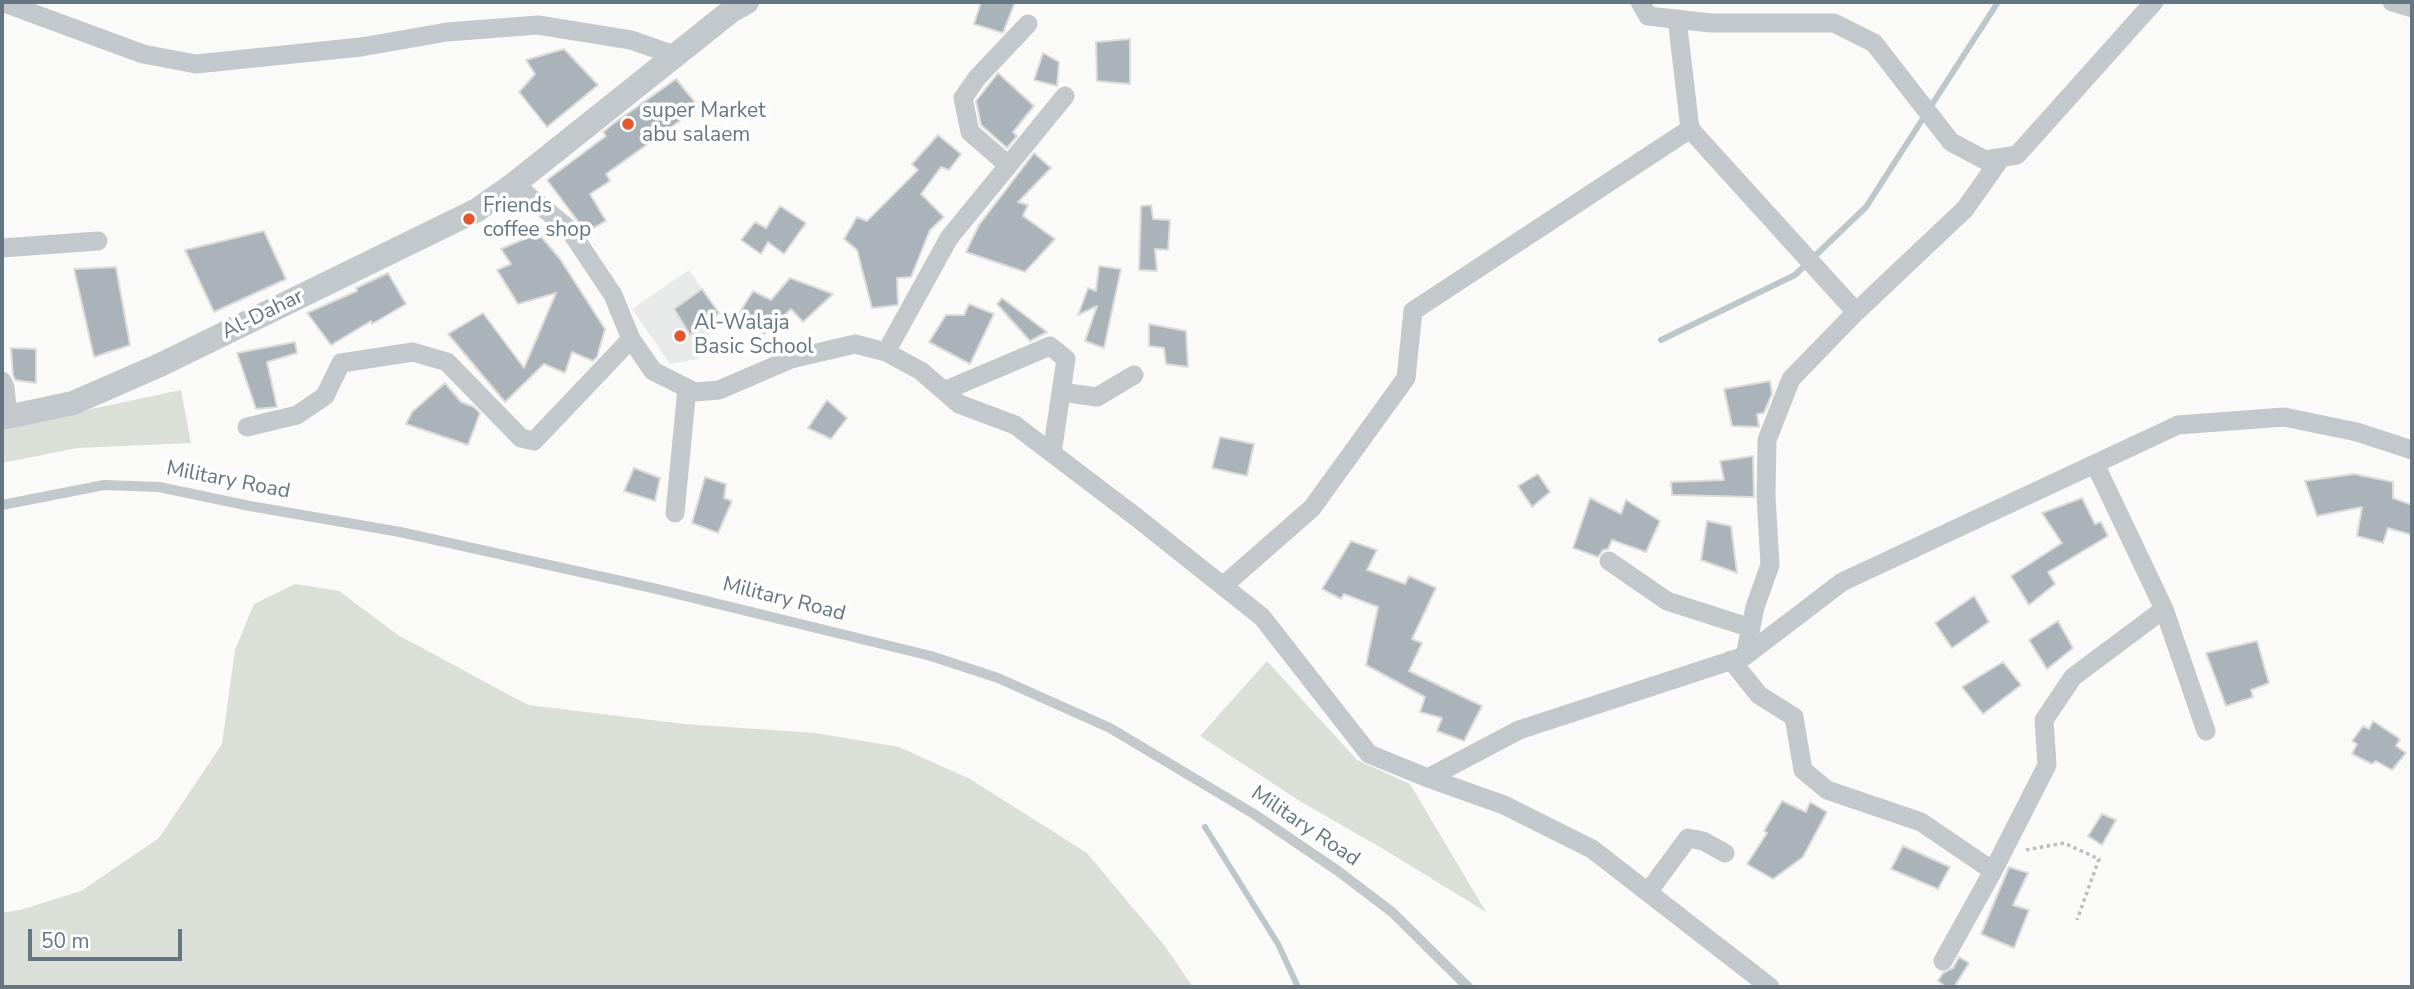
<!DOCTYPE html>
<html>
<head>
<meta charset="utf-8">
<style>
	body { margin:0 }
	#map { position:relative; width:2414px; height:989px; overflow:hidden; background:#fafaf8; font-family:"Nunito Sans",sans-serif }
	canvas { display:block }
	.frame { position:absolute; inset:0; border:4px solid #657683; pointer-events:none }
	.scale { position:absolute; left:28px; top:929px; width:154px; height:32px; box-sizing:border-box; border:4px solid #657683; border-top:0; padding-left:9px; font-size:21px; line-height:24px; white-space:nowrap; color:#657683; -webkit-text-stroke:5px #fff; paint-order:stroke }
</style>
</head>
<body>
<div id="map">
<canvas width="2414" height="989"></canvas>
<div class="frame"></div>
<div class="scale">50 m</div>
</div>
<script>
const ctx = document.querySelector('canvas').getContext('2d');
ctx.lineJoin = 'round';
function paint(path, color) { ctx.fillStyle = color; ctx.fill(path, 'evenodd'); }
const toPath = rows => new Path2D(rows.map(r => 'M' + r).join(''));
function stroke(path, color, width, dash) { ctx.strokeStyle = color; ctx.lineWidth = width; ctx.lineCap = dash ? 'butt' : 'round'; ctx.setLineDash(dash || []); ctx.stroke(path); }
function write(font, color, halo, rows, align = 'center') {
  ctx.font = font + ' "Nunito Sans",sans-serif'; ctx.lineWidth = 7; ctx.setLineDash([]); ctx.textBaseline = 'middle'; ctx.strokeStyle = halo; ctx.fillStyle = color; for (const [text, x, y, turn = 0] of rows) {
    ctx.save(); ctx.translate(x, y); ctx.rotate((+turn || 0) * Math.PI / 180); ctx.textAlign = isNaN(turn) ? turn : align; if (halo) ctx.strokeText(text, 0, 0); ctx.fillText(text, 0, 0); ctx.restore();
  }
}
paint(toPath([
	[689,270,719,313,698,359,670,364,632,309]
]), '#e8e9e9');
paint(toPath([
	[181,390,191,443,77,448,2,463,2,428],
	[295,584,339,591,398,635,528,705,684,724,815,733,899,747,970,779,1087,853,1164,945,1193,987,2,987,2,913,20,910,81,891,159,838,222,744,235,650,254,604],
	[1267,661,1357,760,1410,784,1486,912,1385,850,1303,803,1200,736]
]), '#dadfd7');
stroke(toPath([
	[1661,340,1795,275,1866,207,1998,2],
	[1205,827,1278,944,1298,987]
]), '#bbc7cb', 6);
const building = toPath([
	[981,2,1015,2,1003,33,974,24,981,2],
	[1130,39,1130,84,1097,81,1096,42,1130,39],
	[564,49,598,85,547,127,519,92,535,74,526,60,564,49],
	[1043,53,1059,62,1057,86,1034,80,1043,53],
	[998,73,1034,106,1013,132,1017,136,1007,148,981,125,976,101,998,73],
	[676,79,699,107,606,174,610,181,590,194,606,221,586,232,547,180,606,136,603,132,613,124,676,79],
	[938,135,961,154,949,170,941,167,921,194,944,217,930,230,911,277,897,278,898,305,872,308,857,250,844,239,857,217,867,221,918,170,912,164,938,135],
	[1034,153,1051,168,1018,202,1028,205,1023,216,1055,239,1025,272,966,252,979,225,1034,153],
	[1151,205,1153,219,1170,220,1168,250,1155,249,1157,271,1139,270,1141,206,1151,205],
	[780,206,806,223,784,254,768,242,761,254,741,240,755,222,766,228,780,206],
	[264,231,286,279,214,312,185,250,264,231],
	[538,233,560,259,605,329,597,357,593,361,572,352,565,373,544,364,505,402,448,334,483,313,524,368,556,293,518,304,497,270,511,264,501,249,538,233],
	[1099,266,1121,269,1104,348,1085,341,1097,306,1078,315,1088,288,1096,291,1099,266],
	[116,267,130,345,94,357,74,269,116,267],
	[388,273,406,304,372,324,371,321,331,345,307,313,357,291,356,288,388,273],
	[790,278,833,294,803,322,791,309,764,334,740,312,753,291,771,300,790,278],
	[702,289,719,313,690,335,674,309,702,289],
	[1002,298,1047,332,1030,341,997,304,1002,298],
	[969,304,994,314,970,364,929,342,946,315,964,315,969,304],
	[1149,324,1186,331,1188,367,1166,364,1164,348,1149,346,1149,324],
	[295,342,297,353,267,362,277,407,256,409,237,353,295,342],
	[11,348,36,349,36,383,15,380,13,375,11,348],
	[1770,381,1772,394,1764,413,1757,414,1759,427,1732,426,1724,389,1770,381],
	[445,383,461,402,474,407,480,413,468,445,406,424,412,412,445,383],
	[827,400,847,418,831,439,808,428,827,400],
	[1220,437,1254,444,1247,476,1212,468,1220,437],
	[1753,456,1754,497,1672,495,1671,482,1724,480,1720,461,1753,456],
	[634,468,660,478,655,501,624,491,634,468],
	[1538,474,1550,492,1532,507,1518,486,1538,474],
	[2354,474,2393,482,2393,498,2412,505,2412,535,2388,528,2383,543,2357,536,2362,507,2317,516,2305,481,2354,474],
	[705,477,726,484,724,498,732,501,718,533,692,523,705,477],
	[1590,498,1621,514,1626,500,1660,521,1646,552,1612,540,1608,549,1603,550,1598,557,1573,548,1590,498],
	[2082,498,2095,524,2101,522,2108,536,2048,572,2055,584,2029,605,2011,576,2062,543,2042,513,2082,498],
	[1707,521,1731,526,1737,573,1701,560,1707,521],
	[1351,541,1377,550,1367,570,1405,584,1409,576,1436,588,1412,639,1422,643,1409,671,1482,706,1464,741,1437,731,1442,718,1420,712,1425,697,1366,665,1378,607,1344,594,1341,599,1322,589,1351,541],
	[1974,596,1989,622,1952,648,1935,623,1974,596],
	[2058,621,2073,648,2047,669,2029,640,2058,621],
	[2257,641,2269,683,2251,690,2253,697,2226,706,2206,653,2257,641],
	[2003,662,2021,685,1983,714,1962,687,2003,662],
	[2373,721,2400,739,2396,746,2406,753,2392,770,2376,761,2372,764,2352,754,2357,744,2352,741,2363,726,2369,729,2373,721],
	[1782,801,1806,812,1810,802,1827,812,1803,857,1773,879,1747,864,1767,833,1764,831,1782,801],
	[2102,814,2116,820,2102,845,2088,836,2102,814],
	[1903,846,1950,867,1938,889,1891,869,1903,846],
	[2009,867,2028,873,2013,905,2029,910,2014,948,1981,934,2009,867],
	[1959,957,1969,963,1954,987,1946,987,1938,981,1943,973,1953,968,1959,957]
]);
paint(building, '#aab3b9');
stroke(building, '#dcdcda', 2);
stroke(toPath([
	[2026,850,2064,843,2099,859,2077,920]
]), '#bbbfc2', 3.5, [3.5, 3.5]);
stroke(toPath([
	[2,505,104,485,159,487,250,506,400,532,657,589,931,656,998,678,1110,728,1254,814,1338,871,1392,912,1468,987]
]), '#c3c8cc', 10);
stroke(toPath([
	[2,2,143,54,196,64,361,47,447,32,538,25,631,40,677,56],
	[1640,2,1648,16,1711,23,1834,23,1874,43,1951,142,1985,160,2017,155,2154,2],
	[2392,2,2412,8],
	[1677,19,1690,129,1856,312],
	[1008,165,970,132,963,98,977,78,1028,24],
	[514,184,569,229,613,295,631,339,653,371,695,392,719,390,791,359,855,344,886,352,921,371,959,404,1015,425,1136,517,1262,617,1369,754,1428,778,1519,730,1745,656,1842,582,2178,425,2284,417,2357,432,2412,450],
	[2,248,98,241],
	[886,352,949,238,1065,96],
	[2,381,5,387,8,417],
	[944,391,1050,346,1066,359,1052,453],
	[1061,392,1097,397,1134,375],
	[247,427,297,415,325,396,341,363,413,352,447,362,521,438,534,441,631,339],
	[2095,464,2164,609,2206,731],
	[675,513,687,388],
	[1609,561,1667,601,1751,628],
	[1223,586,1312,508,1406,378,1413,311,1690,129],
	[1745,656,1755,607,1770,565,1766,496,1767,440,1791,379,1856,312,1965,209,2001,158],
	[1731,660,1759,695,1794,717,1803,770,1827,790,1921,822,1993,871],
	[1428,778,1504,805,1592,849,1770,987],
	[1648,892,1688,838,1703,841,1725,853],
	[1943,961,1993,871,2047,765,2044,720,2073,677,2164,609]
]), '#c3c8cc', 19);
stroke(toPath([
	[2,418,73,403,160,365,477,210,514,184,731,11,747,2]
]), '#c3c8cc', 24);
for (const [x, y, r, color] of [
	[628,124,7,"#e4572e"],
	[469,219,7,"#e4572e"],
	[680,336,7,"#e4572e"]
]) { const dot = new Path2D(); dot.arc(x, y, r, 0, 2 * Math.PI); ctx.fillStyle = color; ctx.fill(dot); stroke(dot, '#fff', 2.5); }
write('21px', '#657683', '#fff', [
	["super Market",642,112],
	["abu salaem",642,136],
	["Friends",483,207],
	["coffee shop",483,231],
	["Al-Walaja",694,324],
	["Basic School",694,348]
], 'left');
write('21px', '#657683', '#fff', [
	["Al-Dahar",263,315,-26],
	["Military Road",228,481,11],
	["Military Road",784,600,14],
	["Military Road",1305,827,34]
]);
</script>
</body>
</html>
